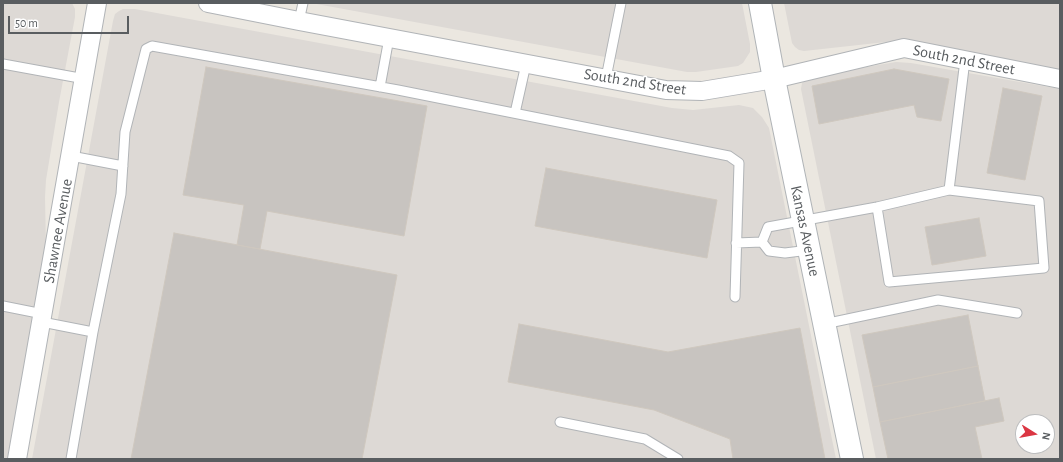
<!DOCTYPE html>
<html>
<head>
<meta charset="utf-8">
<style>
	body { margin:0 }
	#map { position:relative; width:1063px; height:462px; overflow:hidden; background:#ebe7e0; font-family:"Alegreya Sans",sans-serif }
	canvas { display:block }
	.frame { position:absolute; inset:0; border:4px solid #595d60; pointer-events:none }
	.north { position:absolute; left:1015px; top:414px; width:40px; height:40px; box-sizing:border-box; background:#fff; border:1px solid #bdbebf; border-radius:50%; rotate:101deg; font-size:11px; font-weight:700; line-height:16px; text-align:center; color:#595d60 }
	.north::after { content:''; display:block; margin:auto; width:14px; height:18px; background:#db3643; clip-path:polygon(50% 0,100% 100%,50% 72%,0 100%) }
	.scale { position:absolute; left:8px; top:16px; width:121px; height:18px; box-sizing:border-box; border:2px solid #595d60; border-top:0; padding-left:5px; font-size:12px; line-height:14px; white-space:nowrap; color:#595d60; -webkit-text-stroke:3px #fff; paint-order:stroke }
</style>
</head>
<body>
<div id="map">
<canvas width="1063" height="462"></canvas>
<div class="frame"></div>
<div class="north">N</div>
<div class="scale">50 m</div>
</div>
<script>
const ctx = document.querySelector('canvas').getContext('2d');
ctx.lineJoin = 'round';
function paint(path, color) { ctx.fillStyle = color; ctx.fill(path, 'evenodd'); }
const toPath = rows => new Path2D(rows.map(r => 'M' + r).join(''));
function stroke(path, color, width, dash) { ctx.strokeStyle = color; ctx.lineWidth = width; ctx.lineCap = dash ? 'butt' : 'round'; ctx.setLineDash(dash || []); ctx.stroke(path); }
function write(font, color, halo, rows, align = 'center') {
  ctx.font = font + ' "Alegreya Sans",sans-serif'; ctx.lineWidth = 3; ctx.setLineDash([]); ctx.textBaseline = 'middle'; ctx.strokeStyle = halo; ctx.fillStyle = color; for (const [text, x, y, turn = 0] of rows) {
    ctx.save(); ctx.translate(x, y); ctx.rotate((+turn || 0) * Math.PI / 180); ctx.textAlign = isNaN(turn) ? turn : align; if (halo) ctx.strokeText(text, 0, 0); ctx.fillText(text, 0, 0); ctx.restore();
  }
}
paint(toPath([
	[3,3,72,3,75,9,75,17,59,102,46,180,45,197,46,247,40,288,7,459,3,459],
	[311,3,742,3,750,44,750,52,743,63,738,66,696,72,687,72],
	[784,3,1060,3,1060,70,904,40,804,51,799,50,795,47,792,43],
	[123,9,135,9,672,108,693,110,739,105,753,108,762,117,769,128,836,459,32,459,113,21,115,14,119,11],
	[896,62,911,63,1060,89,1060,459,876,459,801,89,802,83,807,77],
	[1023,422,1047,422,1047,446,1023,446]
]), '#ddd9d5');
const building = toPath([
	[206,67,427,106,404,236,267,211,260,249,237,245,244,205,183,195,206,67],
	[894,69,949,79,941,121,917,117,914,105,819,124,812,86,894,69],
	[1003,88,1042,96,1025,180,987,173,1003,88],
	[546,168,717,200,707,258,535,226,546,168],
	[979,218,986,256,932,265,925,227,979,218],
	[174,233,397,275,362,459,131,459,174,233],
	[968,315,978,366,873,387,862,335,968,315],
	[519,324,668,352,800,328,825,459,733,459,730,439,654,410,508,382,519,324],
	[978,366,985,401,880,422,873,387,978,366],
	[999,398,1004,421,975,427,982,459,888,459,880,422,999,398]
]);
paint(building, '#c8c4c0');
stroke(building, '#cfc8bf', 1);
const service = toPath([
	[299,21,303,3],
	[3,64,85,79],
	[606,78,621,3],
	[380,87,389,38],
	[515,113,526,64],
	[71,156,123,166],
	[949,190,965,60],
	[736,243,762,242],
	[809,250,785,253,769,251,762,242,768,227,877,207,949,190,1039,201,1044,268,889,282,877,207],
	[3,306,43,314],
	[42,322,93,332,121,194,125,132,146,49,152,46,398,90,729,156,739,163,735,297],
	[824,324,938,300,1017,313],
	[560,422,645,439,678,459],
	[71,459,93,332]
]);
const minor = toPath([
	[208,3,299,21,666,90,702,91,774,79,904,48,1060,79],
	[17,459,97,3]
]);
const secondary = toPath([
	[760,3,774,79,852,459]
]);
stroke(service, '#b1b4b7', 11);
stroke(minor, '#b1b4b7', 20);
stroke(secondary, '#b0b4b7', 24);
stroke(service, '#fff', 9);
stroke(minor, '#fff', 18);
stroke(secondary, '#fff', 22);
write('16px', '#595d60', '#fff', [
	["South 2nd Street",964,60,11],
	["South 2nd Street",635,82,9],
	["Shawnee Avenue",58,231,-80],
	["Kansas Avenue",805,231,78]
]);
</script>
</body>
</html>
